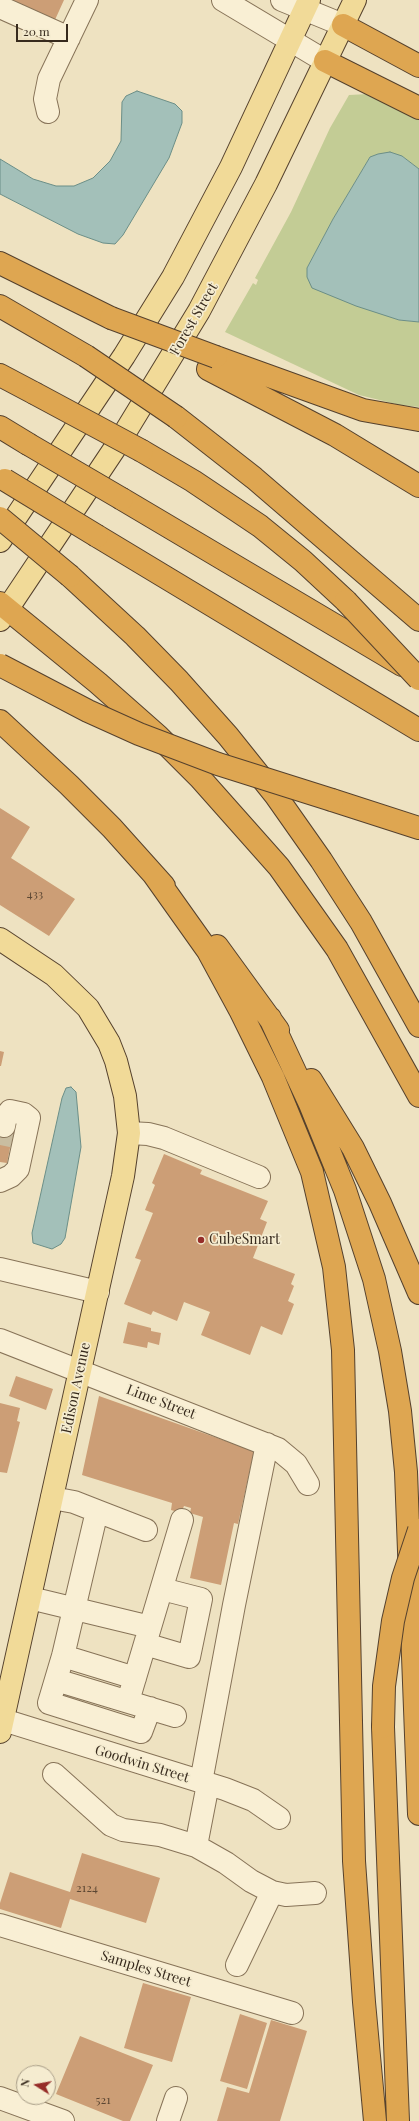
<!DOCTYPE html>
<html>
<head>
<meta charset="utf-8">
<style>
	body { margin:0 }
	#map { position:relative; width:419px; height:2121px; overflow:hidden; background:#eee2c1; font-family:"Playfair Display",serif }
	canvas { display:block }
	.north { position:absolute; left:16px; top:2065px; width:40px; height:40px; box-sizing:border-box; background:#f5ecd0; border:1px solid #a99e88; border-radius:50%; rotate:281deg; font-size:11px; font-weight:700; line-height:16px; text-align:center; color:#372a1d }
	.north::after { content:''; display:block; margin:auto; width:14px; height:18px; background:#962d29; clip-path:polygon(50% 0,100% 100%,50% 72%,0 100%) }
	.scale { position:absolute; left:16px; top:24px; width:52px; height:18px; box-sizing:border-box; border:2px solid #372a1d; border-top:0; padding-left:5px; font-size:12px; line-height:14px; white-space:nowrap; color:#372a1d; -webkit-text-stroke:3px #f5ecd0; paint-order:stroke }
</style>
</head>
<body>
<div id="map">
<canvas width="419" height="2121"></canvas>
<div class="north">N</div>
<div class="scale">20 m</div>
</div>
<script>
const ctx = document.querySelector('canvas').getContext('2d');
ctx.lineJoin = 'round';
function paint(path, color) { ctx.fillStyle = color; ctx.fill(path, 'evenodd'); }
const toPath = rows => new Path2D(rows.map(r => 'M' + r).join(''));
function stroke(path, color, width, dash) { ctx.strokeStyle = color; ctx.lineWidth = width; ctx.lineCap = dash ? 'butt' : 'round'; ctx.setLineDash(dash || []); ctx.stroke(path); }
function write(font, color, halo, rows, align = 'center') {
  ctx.font = font + ' "Playfair Display",serif'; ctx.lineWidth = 3.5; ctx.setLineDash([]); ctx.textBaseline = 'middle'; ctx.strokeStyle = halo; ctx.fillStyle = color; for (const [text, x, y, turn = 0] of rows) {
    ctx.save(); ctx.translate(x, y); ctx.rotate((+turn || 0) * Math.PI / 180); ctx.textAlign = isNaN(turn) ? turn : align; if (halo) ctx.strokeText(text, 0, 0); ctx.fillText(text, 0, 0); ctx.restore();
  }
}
paint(toPath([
	[369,94,419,119,419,169,402,156,370,157,333,219,307,268,307,277,399,320,419,322,419,407,400,405,359,395,225,332,253,283,256,285,258,280,255,278,291,212,330,128,349,95]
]), '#c3cc95');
const water = toPath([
	[137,91,175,104,182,111,182,123,169,158,123,235,115,244,103,243,78,234,0,194,0,159,33,179,56,186,74,186,93,178,110,161,121,141,122,102,126,96,137,91],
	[390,152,402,156,419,169,419,322,399,320,356,306,312,288,307,277,307,268,333,219,370,157,378,154,390,152],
	[71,1087,76,1092,81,1147,65,1238,61,1244,52,1249,33,1243,32,1233,62,1098,66,1088,71,1087]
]);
paint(water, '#a3c0b9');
stroke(water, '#6b8e87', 1);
paint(toPath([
	[7,0,64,0,54,22],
	[0,808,30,827,11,858,75,899,49,936,0,905],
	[0,1051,4,1052,1,1066,0,1066],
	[0,1125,14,1128,7,1163,0,1162],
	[164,1154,202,1170,200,1174,268,1201,260,1219,267,1222,253,1258,295,1274,291,1284,294,1286,288,1301,294,1304,282,1335,261,1326,250,1355,201,1335,210,1312,184,1302,177,1321,153,1311,151,1315,124,1304,141,1260,135,1258,153,1213,145,1210,155,1185,152,1183],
	[128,1322,151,1328,151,1331,161,1333,159,1345,148,1342,147,1348,123,1343],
	[16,1376,53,1389,46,1410,9,1396],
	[99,1396,254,1451,238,1524,234,1523,221,1585,190,1578,203,1517,190,1513,191,1508,184,1506,181,1513,171,1510,172,1503,82,1475],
	[0,1403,20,1408,17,1421,20,1422,7,1473,0,1472],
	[82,1853,160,1878,146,1923,70,1899,61,1928,0,1909,0,1903,10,1872,70,1892],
	[143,1983,191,1997,172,2062,124,2048],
	[240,2014,267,2023,247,2089,220,2081],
	[271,2020,307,2031,280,2121,217,2121,227,2087,249,2093],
	[80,2036,153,2065,130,2121,123,2121,56,2094]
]), '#cc9e76');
stroke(toPath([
	[0,1145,4,1126]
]), '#c9bda0', 22, [22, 11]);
const minor = toPath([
	[223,0,325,61],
	[282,0,343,25],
	[0,7,69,38],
	[48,112,45,99,49,79,87,0],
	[129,1133,148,1134,164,1138,259,1177],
	[0,1181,11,1176,18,1169,29,1118,24,1114,10,1111,6,1116,4,1126],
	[0,1269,98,1292],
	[0,1340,278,1449,296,1464,308,1484],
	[52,1498,74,1502,97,1511,63,1656,49,1703,141,1732,150,1708],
	[97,1511,146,1530],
	[30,1598,150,1627],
	[145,1644,189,1657,201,1599,162,1589],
	[63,1656,135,1678],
	[56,1680,175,1716],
	[128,1701,182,1520],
	[0,1719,225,1789,253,1800,279,1818],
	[54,1774,111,1825,123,1830,160,1835,196,1846,226,1863,251,1881,272,1892,286,1895,315,1893],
	[201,1782,234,1605,267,1444],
	[196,1846,208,1784],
	[0,1925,292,2013],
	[237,1965,272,1892],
	[0,2098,63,2121],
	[168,2121,176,2098]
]);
const major = toPath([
	[0,541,124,356,173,277,231,167,309,0],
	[0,620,121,439,199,311,266,184,355,0],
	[0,939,54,975,88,1008,109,1043,116,1061,125,1096,129,1133,123,1176,0,1732]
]);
const highway = toPath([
	[343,25,419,66],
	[325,61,419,108],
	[0,263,111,318],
	[0,306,86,356],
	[216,357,363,410,419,420],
	[208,369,335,435,419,486],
	[0,375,34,393],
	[176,417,254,478,419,620],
	[0,427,28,444],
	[142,451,193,481,260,526,303,561,346,601],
	[122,499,402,665],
	[97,536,419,730],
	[70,576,135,636,179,681,228,736,276,796,321,860,361,922,419,1026],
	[0,603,98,683,158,736,200,778,279,867,337,949,419,1096],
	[0,721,69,785,112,828,164,886],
	[332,800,419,828],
	[154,875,208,951,240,1010,273,1077,312,1172,334,1267,343,1350,354,1861,364,2002,375,2121],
	[217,946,278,1030],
	[270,1018,310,1104,345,1190,374,1279,390,1351,400,1411,406,1472,419,1814],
	[311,1080,353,1148,380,1203,419,1293],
	[383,1727,398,2121]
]);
stroke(minor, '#877358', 24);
stroke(major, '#55412d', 24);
stroke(highway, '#55412d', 24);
stroke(minor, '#f9efd4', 22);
stroke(major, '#f1da98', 22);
stroke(highway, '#dea651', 22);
const highwayBridge = toPath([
	[111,318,216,357],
	[86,356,176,417],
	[34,393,142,451],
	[28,444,122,499],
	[5,480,97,536],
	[0,518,70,576],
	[346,601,419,679],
	[0,665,88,711,139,734,218,764,332,800],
	[383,1727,384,1686,393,1621,403,1578,419,1530]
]);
stroke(highwayBridge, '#55412d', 24, []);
stroke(highwayBridge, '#dea651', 22);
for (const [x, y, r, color] of [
	[201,1240,4,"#962d29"]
]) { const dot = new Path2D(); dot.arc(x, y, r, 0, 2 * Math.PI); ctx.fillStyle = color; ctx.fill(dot); stroke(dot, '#f5ecd0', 1.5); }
write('12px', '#5c4733', null, [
	["433",35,894],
	["2124",87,1888],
	["521",103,2100]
]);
write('14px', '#372a1d', '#f5ecd0', [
	["Forest Street",194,319,-60],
	["Edison Avenue",76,1388,-78],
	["Lime Street",161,1402,21],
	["Goodwin Street",142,1764,17],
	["Samples Street",146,1969,17]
]);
write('14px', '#372a1d', '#f5ecd0', [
	["CubeSmart",209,1240]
], 'left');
</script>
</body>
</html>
